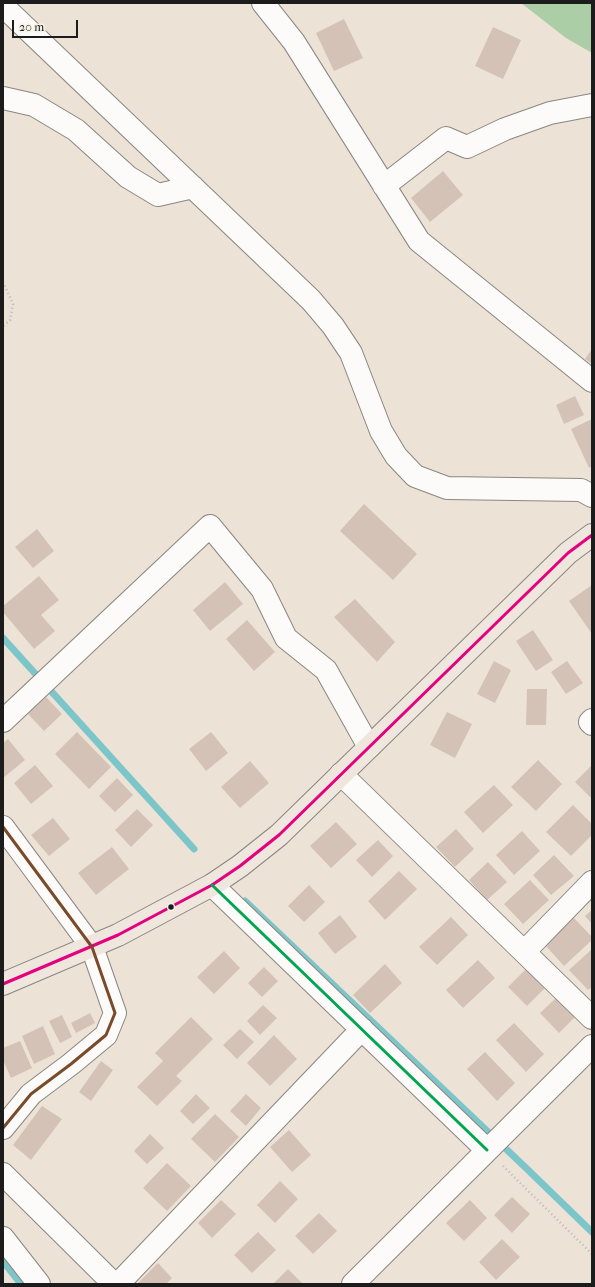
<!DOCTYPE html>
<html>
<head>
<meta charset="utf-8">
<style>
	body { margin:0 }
	#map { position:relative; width:595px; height:1287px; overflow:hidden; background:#ece3d6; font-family:"IM FELL French Canon",serif }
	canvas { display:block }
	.frame { position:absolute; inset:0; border:4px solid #1c1c1c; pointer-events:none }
	.scale { position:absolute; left:12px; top:20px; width:66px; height:18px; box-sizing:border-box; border:2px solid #1c1c1c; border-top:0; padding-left:5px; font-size:12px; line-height:14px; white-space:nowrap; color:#1c1c1c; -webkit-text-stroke:3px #f7f3e8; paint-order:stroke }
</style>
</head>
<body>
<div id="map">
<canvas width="595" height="1287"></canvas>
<div class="frame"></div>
<div class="scale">20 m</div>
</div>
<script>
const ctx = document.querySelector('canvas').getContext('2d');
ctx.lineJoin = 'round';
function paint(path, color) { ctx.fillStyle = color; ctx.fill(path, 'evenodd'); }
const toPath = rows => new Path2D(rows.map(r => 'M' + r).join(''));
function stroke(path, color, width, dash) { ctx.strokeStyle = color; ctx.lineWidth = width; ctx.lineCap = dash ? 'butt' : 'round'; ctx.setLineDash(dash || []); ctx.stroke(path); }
paint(toPath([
	[521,3,592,3,592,53,566,38]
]), '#accea7');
stroke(toPath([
	[3,638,194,849],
	[245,901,525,1167,592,1232],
	[3,1261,21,1284]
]), '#7cc6c9', 7);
paint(toPath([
	[344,19,363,58,334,71,316,33],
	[493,27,521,40,503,79,475,66],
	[443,171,463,195,430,222,411,198],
	[592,349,592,364,585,359],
	[575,396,584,415,564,424,556,405],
	[592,419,592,466,589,468,571,429],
	[364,504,417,554,393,580,340,531],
	[37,529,54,551,33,568,15,547],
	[39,576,59,600,41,615,55,631,34,649,3,612,3,606],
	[225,582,243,604,210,631,193,610],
	[592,585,592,634,569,601],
	[355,599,395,642,377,662,334,617],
	[247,620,275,652,254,671,226,639],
	[533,630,553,660,536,671,516,641],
	[494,661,511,670,495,703,477,694],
	[567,661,583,683,566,694,551,672],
	[527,689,547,689,546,725,526,725],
	[46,697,62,714,44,731,28,714],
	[447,712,472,724,455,758,430,745],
	[77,732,111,767,89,789,55,754],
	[211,732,228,753,206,771,189,749],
	[8,739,25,760,3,778,3,743],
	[538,760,562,784,536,811,511,787],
	[250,761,269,783,240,808,221,787],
	[35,765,53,786,31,804,14,783],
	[592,765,592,799,575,782],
	[117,778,133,795,115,812,99,796],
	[494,785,513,805,483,833,464,812],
	[573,805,592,824,592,835,571,856,546,832],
	[137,809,153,825,131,847,115,830],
	[53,818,70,839,49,856,31,835],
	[336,822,357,844,331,868,310,846],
	[456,829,474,849,455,867,436,847],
	[522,831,540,851,514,875,496,855],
	[378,840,393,856,372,877,356,860],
	[112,847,129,869,96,895,78,873],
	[554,855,574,876,551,895,533,875],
	[488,862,507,882,487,900,469,880],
	[399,871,417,889,385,920,368,901],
	[530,880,549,900,523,924,504,904],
	[309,885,325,902,304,922,288,906],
	[592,910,592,924,585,916],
	[340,915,357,937,335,954,318,933],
	[451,917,468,935,437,965,419,947],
	[574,918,592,937,592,940,564,966,545,945],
	[592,949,592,987,588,990,569,970],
	[224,951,240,968,214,994,197,977],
	[478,960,495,978,463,1008,446,990],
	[385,964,402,983,370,1013,353,995],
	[264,967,278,981,262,997,248,983],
	[526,969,545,988,527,1006,508,987],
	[558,996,577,1015,559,1033,540,1013],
	[263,1005,277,1018,260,1035,247,1021],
	[90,1013,95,1023,76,1033,71,1023],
	[62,1015,72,1037,60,1043,49,1021],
	[191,1017,213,1039,176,1076,182,1081,157,1106,137,1087,163,1061,155,1053],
	[514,1023,544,1054,526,1072,496,1040],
	[43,1026,55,1054,34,1064,22,1036],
	[240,1029,254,1042,237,1059,223,1045],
	[274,1035,297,1059,270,1086,247,1063],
	[20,1041,32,1068,11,1078,3,1060,3,1048],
	[485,1052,515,1083,497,1101,467,1069],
	[101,1061,113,1070,91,1101,79,1092],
	[196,1094,210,1108,193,1124,180,1111],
	[246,1094,261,1108,246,1126,230,1111],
	[42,1106,62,1119,31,1160,13,1145],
	[215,1114,239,1137,215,1162,191,1139],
	[289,1130,311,1155,292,1172,270,1147],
	[150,1134,164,1148,147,1164,134,1151],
	[167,1163,191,1186,167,1211,143,1188],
	[280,1181,298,1199,275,1223,257,1205],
	[512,1197,530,1214,512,1233,494,1215],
	[221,1200,236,1214,212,1238,198,1223],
	[470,1200,487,1218,464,1241,446,1223],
	[319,1213,337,1231,313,1254,295,1236],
	[258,1232,276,1250,252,1273,234,1255],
	[502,1239,520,1257,496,1280,479,1262],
	[158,1263,172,1278,166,1284,137,1284],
	[288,1269,303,1284,273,1284]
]), '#d4c2b6');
const minor = toPath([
	[263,3,294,42,419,241,592,381],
	[3,6,311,300,333,326,351,353,381,431,396,456,415,476,447,488,581,490,592,496],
	[3,98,34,105,76,130,128,177,158,195,193,187],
	[384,186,446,138,467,147,505,129,550,113,592,105],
	[592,720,590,722,592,724],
	[3,721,210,526,262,589,286,638,326,670,369,747],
	[341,774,592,1018],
	[3,827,92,947,115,1013,106,1035,71,1064,31,1094,3,1128],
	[212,885,487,1150],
	[524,952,592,882],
	[3,1174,114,1284],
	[3,1238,39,1284],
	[118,1284,362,1029],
	[353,1284,592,1046]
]);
const major = toPath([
	[3,984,118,935,212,885,240,866,279,835,568,553,592,535]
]);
stroke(minor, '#8a8680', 24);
stroke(major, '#8a8680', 24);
stroke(toPath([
	[3,282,13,304,10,320,3,326],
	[503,1166,592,1254]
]), '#b9b8b6', 2.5, [1, 3]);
stroke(minor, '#fcfbf9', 22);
stroke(major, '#efe6de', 22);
stroke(toPath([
	[3,984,118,935,212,885,240,866,279,835,568,553,592,535]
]), '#e5007d', 3);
stroke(toPath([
	[3,827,92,947,115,1013,106,1035,71,1064,31,1094,3,1128]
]), '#7a4b2a', 3);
stroke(toPath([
	[212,885,487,1150]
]), '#00a651', 3);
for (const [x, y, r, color] of [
	[171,907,3.5,"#1c1c1c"]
]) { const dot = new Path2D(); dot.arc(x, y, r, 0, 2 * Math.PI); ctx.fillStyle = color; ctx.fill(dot); stroke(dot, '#f7f3e8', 1.5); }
</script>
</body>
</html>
